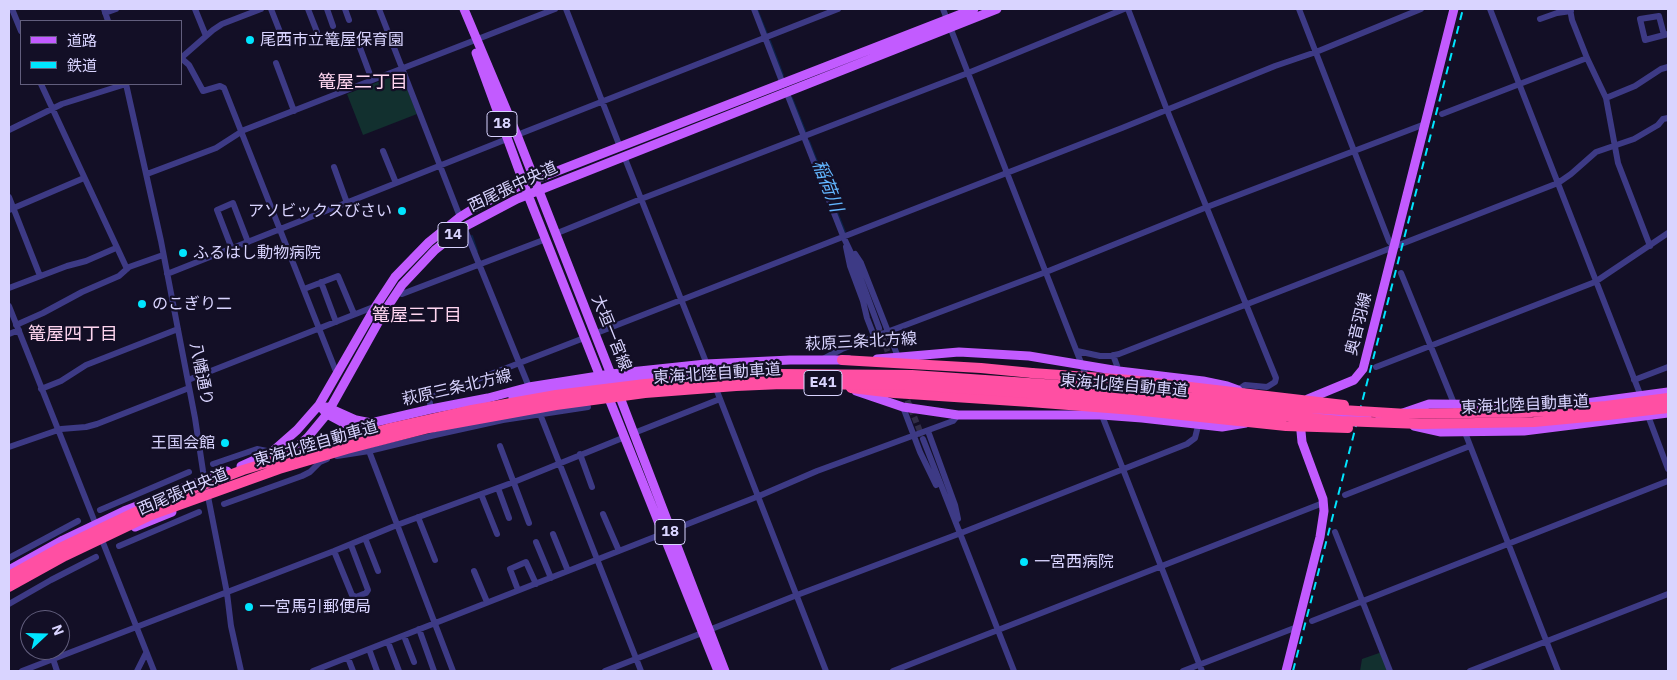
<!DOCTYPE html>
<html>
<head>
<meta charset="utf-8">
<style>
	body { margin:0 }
	#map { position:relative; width:1677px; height:680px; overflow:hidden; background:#130f26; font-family:"IBM Plex Sans","Noto Sans JP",sans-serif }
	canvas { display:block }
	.frame { position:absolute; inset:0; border:10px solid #d9d4ff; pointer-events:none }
	.legend { position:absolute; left:20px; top:20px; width:162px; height:65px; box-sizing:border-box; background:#130f26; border:1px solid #625e7d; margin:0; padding:6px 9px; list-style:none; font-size:15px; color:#d9d4ff }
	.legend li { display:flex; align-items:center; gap:10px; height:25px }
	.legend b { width:25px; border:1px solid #625e7d }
	.north { position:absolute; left:20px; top:610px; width:50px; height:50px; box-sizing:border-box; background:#130f26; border:1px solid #625e7d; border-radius:50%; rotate:69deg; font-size:14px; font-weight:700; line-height:20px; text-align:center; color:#d9d4ff }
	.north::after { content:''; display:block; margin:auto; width:18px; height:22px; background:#00e5ff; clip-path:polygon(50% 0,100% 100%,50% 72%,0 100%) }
</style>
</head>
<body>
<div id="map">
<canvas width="1677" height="680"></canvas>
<div class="frame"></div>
<ul class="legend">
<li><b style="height:6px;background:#c25bff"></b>道路</li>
<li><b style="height:6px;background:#00e5ff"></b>鉄道</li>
</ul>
<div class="north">N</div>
</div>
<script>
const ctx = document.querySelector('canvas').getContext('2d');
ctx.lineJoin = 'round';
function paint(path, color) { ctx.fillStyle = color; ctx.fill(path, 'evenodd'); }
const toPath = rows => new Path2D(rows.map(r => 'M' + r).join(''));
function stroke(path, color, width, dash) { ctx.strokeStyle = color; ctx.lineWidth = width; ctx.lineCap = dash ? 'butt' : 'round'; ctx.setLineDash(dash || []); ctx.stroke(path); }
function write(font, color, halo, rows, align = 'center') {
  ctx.font = font + ' "IBM Plex Sans","Noto Sans JP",sans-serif'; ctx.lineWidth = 4.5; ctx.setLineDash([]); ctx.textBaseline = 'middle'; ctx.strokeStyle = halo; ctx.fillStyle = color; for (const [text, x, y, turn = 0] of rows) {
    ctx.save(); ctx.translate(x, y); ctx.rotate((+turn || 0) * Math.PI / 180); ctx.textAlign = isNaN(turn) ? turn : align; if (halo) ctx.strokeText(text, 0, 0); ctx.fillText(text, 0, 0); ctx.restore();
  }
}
paint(toPath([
	[401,73,417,114,363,135,347,94],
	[1382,652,1390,671,1360,671,1362,659]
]), '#12302f');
stroke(toPath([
	[757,9,767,34],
	[770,41,783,75],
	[792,98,806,133],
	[809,141,845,232],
	[472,236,477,251]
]), '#0c2248', 2);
stroke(toPath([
	[879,329,891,360],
	[904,392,922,436]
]), '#312d47', 6, [6, 3]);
stroke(toPath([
	[12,9,21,31],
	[104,9,108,21],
	[195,9,206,36],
	[271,9,282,37],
	[308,9,317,32],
	[327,9,333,26],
	[345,9,349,20],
	[379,9,460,217],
	[566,9,620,147],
	[754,9,783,84],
	[943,9,1087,378],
	[1128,9,1167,110,1276,378,1275,382,1267,387,1245,385,1238,390],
	[1299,9,1389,241,1394,247],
	[1490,9,1642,399],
	[1570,9,1572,20,1587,58,1606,98,1618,163,1650,246],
	[105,13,116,9],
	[1540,19,1557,13,1571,11],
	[1664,35,1659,16,1640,19,1645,40,1668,34],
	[356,37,372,80],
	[181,58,189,65,203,91,220,86,224,88,337,374],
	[181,58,213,30,222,24,261,9],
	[276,63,294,111],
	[41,84,127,269],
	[126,84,161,241,195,418,203,471,227,593,231,626,241,671],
	[786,91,843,236,852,255,879,328],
	[1606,98,1635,86,1661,69,1668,67],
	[1442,114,1587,58],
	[9,130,62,104,126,84],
	[517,135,838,9],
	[383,151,396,183],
	[624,156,708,367],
	[334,167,347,203],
	[147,174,216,148,244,130,555,9],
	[9,197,40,276],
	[9,210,84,178],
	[464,227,529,387],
	[555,234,641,199,968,73,1124,9],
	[846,247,850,266,863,301,867,318,874,336],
	[232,249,217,210,233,203,248,242],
	[855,254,861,263,898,357],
	[1401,273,1455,406],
	[167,274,507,139],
	[321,282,336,322],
	[9,288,67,266,86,261,116,248],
	[304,289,338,276,354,314],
	[398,291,402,294,546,239],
	[9,306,154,671],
	[16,325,43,313,82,292,119,276,129,267,163,255],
	[9,334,19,330],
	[594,334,1122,128,1275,66,1316,52,1421,9],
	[1077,351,1100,356,1110,356,1119,354,1558,183,1571,174,1596,152,1634,139,1658,125,1663,119,1668,118],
	[1113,355,1119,371],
	[823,359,842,349,1046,272,1207,207,1425,124],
	[1376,367,1595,282,1668,233],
	[188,380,376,306],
	[1634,380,1668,367],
	[715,386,826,671],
	[41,389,61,381,86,365,178,329],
	[903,407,920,452,936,485],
	[431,409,429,398,584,338],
	[1101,413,1202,671],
	[1647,413,1668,469],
	[540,414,641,671],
	[1464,430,1558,671],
	[928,431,955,505,958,519],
	[634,433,720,399],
	[923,439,1014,671],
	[500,446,529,523],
	[9,447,61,429,86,427,97,424,189,388],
	[369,451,453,671],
	[580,454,592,487],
	[337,456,369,451,435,435,503,420,588,407],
	[213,464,257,449,272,452],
	[498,488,509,518],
	[481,494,497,534],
	[1345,495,1470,446],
	[224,504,302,476,310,472,320,462,327,459],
	[100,510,189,472],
	[603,514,619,551],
	[418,517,435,560],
	[1335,532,1390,671],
	[553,534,568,571],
	[365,538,378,571],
	[536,542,551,578],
	[119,546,199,512],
	[334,551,352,595,356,597,366,593,368,590,351,545],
	[9,558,78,521],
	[474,571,487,602],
	[518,590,510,569,526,562,536,584],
	[9,604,51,580,96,557],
	[1312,621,1668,481],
	[419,629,434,671],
	[709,630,797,595,961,533,1187,444,1195,438,1199,422],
	[404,636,414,662],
	[388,642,399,671],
	[369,649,377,671],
	[348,658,353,671],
	[53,659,57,671],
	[22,671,334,551,397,525,514,482,625,437],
	[137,671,146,653],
	[313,671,759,496,817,471,953,421,958,415],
	[605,671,702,633],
	[893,671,1323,503],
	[1183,671,1297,627],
	[1470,671,1668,594]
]), '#3d3a85', 6);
stroke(toPath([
	[464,9,517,135,612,377],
	[476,53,528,195,601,379],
	[877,359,959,352,1029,356,1119,371,1203,381,1227,386,1238,390],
	[606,391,718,671],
	[856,391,903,407,958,415,1102,415,1142,418,1222,427,1246,423],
	[618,392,725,671],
	[513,398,531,394,614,381,710,372,737,370,765,372],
	[1306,402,1308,399,1354,380,1363,369,1454,9],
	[1586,403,1668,392],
	[319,405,327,414,355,429,365,430,373,429],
	[327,407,356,420,371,423,431,409,488,398,529,387,611,374,706,364,790,360,849,360],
	[1308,413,1367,417],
	[1380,418,1397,415,1429,404,1563,405],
	[1414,426,1441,432,1524,431,1668,413],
	[287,456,308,437,327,414,384,312,402,285,435,250,464,227,517,199,997,9],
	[241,466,272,452,297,430,319,405,376,306,395,277,429,242,460,217,476,207,524,184,974,9],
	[135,527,172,512],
	[9,570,63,540,124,511,227,471],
	[1286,671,1320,537,1324,511,1323,499,1302,442,1300,421]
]), '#c25bff', 9);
stroke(toPath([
	[842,360,981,368,1032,373],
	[851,388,894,393,1030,402]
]), '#ff4fa3', 10);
stroke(toPath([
	[1293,671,1463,9]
]), '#00e5ff', 2, [8, 6]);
stroke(toPath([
	[1032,373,1130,380,1344,405],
	[1030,402,1134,410,1286,426,1348,428],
	[9,576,60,548,148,506,243,470,309,450,387,429,472,410,556,395,645,384,778,374,912,375,1072,386,1293,407,1407,414,1531,412,1606,406,1668,398],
	[9,587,65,556,151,515,279,469,347,449,429,428,556,405,645,393,736,386,782,384,911,385,1071,396,1341,421,1421,424,1534,422,1608,415,1668,408]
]), '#ff4fa3', 10);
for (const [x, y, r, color] of [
	[250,40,5,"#00e5ff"],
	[402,211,5,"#00e5ff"],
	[183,253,5,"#00e5ff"],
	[142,304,5,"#00e5ff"],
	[225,443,5,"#00e5ff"],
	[1024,562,5,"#00e5ff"],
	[249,607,5,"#00e5ff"]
]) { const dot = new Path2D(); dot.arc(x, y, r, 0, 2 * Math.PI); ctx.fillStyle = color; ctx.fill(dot); stroke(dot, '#130f26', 2); }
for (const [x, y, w] of [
	[502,124,30],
	[453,235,30],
	[823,383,38],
	[670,532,30]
]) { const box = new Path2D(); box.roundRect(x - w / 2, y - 12.5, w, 25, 4); ctx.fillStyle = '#130f26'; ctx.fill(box); stroke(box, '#d9d4ff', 1); }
write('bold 15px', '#d9d4ff', null, [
	["18",502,124],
	["14",453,235],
	["E41",823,383],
	["18",670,532]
]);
write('16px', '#d9d4ff', '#130f26', [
	["尾西市立篭屋保育園",260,40],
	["アソビックスびさい",392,211,"right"],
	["ふるはし動物病院",193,253],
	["のこぎり二",152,304],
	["王国会館",215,443,"right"],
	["一宮西病院",1034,562],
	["一宮馬引郵便局",259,607]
], 'left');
write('16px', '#d9d4ff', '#130f26', [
	["西尾張中央道",513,187,-25],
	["奥音羽線",1359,324,-76],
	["大垣一宮線",611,333,68],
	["萩原三条北方線",861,342,-3],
	["八幡通り",201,374,79],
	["東海北陸自動車道",717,374,-4],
	["東海北陸自動車道",1124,386,5],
	["萩原三条北方線",457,388,-13],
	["東海北陸自動車道",1525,405,-3],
	["東海北陸自動車道",316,444,-16],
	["西尾張中央道",183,492,-23]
]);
write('18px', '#ffd6f0', '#130f26', [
	["篭屋二丁目",363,83],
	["篭屋三丁目",417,316],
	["篭屋四丁目",73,335]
]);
write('italic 18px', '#62b6ff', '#130f26', [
	["稲荷川",827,186,69]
]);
</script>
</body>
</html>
